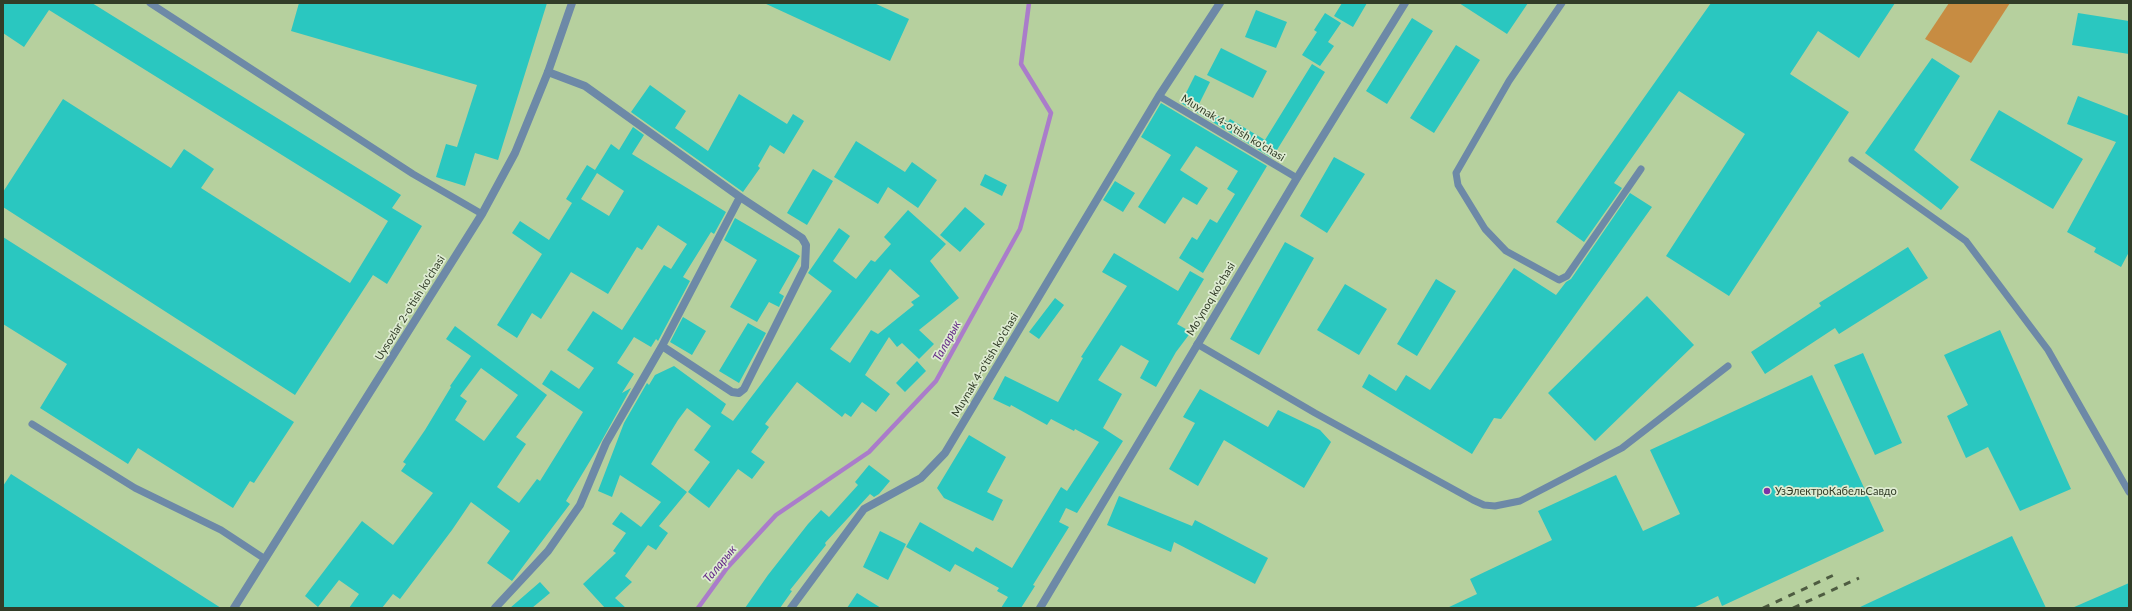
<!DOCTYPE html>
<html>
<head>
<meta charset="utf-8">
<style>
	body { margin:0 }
	#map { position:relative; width:2132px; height:611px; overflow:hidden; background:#b6d09e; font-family:Lato,sans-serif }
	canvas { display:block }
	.frame { position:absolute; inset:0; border:4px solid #323d28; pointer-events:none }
</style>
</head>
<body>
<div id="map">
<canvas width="2132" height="611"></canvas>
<div class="frame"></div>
</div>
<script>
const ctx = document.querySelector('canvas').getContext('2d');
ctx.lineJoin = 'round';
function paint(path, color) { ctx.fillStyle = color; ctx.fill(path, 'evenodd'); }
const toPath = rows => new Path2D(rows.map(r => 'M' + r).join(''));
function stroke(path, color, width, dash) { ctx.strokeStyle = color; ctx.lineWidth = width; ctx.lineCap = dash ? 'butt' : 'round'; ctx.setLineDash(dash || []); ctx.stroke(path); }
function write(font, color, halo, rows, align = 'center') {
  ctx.font = font + ' Lato,sans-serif'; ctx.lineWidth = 3.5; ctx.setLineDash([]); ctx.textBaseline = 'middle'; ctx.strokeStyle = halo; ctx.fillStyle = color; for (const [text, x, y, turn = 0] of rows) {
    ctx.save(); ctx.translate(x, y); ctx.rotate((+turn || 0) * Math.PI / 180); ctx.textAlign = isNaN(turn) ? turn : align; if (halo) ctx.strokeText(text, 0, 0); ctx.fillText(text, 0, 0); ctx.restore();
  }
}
paint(toPath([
	[1949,3,2010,3,1971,63,1925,39]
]), '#c78c42');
stroke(toPath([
	[698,608,727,568,776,515,869,452,936,381,1020,229,1051,113,1021,64,1029,3]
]), '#aa7cca', 4.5);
paint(toPath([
	[3,3,92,3,401,195,392,208,422,226,387,284,373,275,295,395,3,207,3,192,63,99,171,168,184,149,214,169,201,188,350,283,388,221,49,10,24,47,3,33],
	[299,3,547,3,498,160,475,153,465,186,436,177,446,144,457,147,477,85,291,31],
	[764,3,874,3,909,19,890,61],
	[1342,3,1367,3,1353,27,1334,16],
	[1459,3,1528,3,1507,34],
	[1711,3,1895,3,1859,58,1818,31,1790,74,1849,112,1729,296,1666,256,1745,134,1679,91,1614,183,1622,188,1584,242,1556,222],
	[1256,10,1287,22,1276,48,1245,37],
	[1325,13,1341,23,1328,42,1334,46,1320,66,1302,55,1317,32,1314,30],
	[2078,13,2129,21,2129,54,2072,45],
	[1412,18,1433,31,1387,104,1366,91],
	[1456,45,1480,60,1434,133,1410,118],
	[1221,48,1267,71,1253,98,1207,75],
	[1932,58,1960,76,1914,150,1959,187,1941,210,1865,153],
	[1312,64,1325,72,1272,158,1181,103,1195,75,1210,82,1199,104,1228,122,1230,119,1265,140],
	[650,85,686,111,675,128,708,151,739,94,787,124,793,114,804,121,784,154,770,145,758,166,760,168,743,192,631,112],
	[2078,96,2129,116,2129,252,2121,267,2094,252,2096,248,2067,232,2116,142,2067,124],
	[1161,103,1267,166,1203,273,1179,258,1192,237,1197,240,1210,219,1217,223,1235,194,1227,189,1238,171,1196,146,1180,170,1208,188,1197,205,1183,197,1165,224,1138,207,1171,155,1141,137],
	[1999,110,2083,159,2053,209,1970,160],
	[633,127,644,135,632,154,726,212,714,234,711,232,683,277,690,281,658,341,656,339,651,347,634,337,617,363,634,374,622,393,631,388,596,451,566,501,570,504,512,581,487,563,510,531,471,502,452,530,400,599,393,594,382,608,349,608,359,594,339,580,318,607,305,596,362,521,393,545,433,493,401,471,406,464,403,462,425,430,451,387,450,386,471,356,446,339,455,326,547,395,516,437,526,444,497,487,519,503,537,479,540,481,583,412,542,384,551,370,579,389,594,368,567,350,593,311,622,330,664,265,671,269,687,244,658,225,642,250,637,247,608,294,571,272,541,319,532,313,517,338,497,325,542,254,512,233,520,221,549,240,572,203,566,199,587,165,595,170,611,144,619,150],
	[597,173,624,191,609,216,581,199],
	[481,368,518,395,484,441,455,420,467,401,460,396],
	[856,141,905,172,912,162,937,180,918,208,888,187,878,204,834,177],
	[1334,157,1365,174,1327,233,1300,216],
	[813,169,833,181,807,225,787,213],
	[985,174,1007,185,1002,196,980,185],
	[1115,181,1135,193,1123,212,1103,200],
	[1630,193,1652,207,1501,419,1494,418,1472,454,1362,387,1369,374,1396,391,1406,375,1430,390,1514,268,1556,295,1566,282,1571,279],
	[965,207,985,224,960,252,940,235],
	[908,210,946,244,930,261,959,298,919,330,934,344,919,359,902,343,897,347,889,337,865,375,890,394,876,412,862,402,851,417,845,413,842,417,797,382,765,424,769,427,751,452,765,462,752,479,738,469,709,508,688,492,710,462,694,450,711,426,687,408,678,420,651,464,687,492,659,526,668,533,656,550,648,545,625,576,632,582,615,598,626,608,605,608,583,584,616,553,613,551,626,533,612,524,621,512,641,527,661,502,620,475,612,497,598,491,624,423,647,383,649,385,655,375,674,366,726,404,721,413,733,421,832,291,808,273,839,228,850,236,833,261,856,279,871,260,875,262,891,244,884,237],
	[890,269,920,296,911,302,914,305,878,334,871,330,850,363,830,349],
	[735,218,800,256,779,293,784,296,779,307,769,302,757,322,730,307,757,260,724,240],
	[3,237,294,422,254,483,250,481,233,508,138,448,128,464,40,408,67,364,3,324],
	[1285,242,1314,258,1259,355,1230,339],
	[1908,247,1928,278,1839,334,1835,328,1765,374,1751,352,1821,306,1819,303],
	[1114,253,1178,291,1190,271,1204,279,1177,324,1191,332,1176,352,1156,387,1140,378,1149,361,1121,345,1098,380,1122,394,1103,428,1123,441,1077,513,1066,508,1059,522,1069,527,1033,585,1035,586,1021,608,1001,608,1008,597,997,591,999,588,955,564,950,572,906,547,920,522,973,552,976,547,1012,568,1061,487,1067,491,1099,442,1075,429,1074,431,1051,419,1047,425,1011,405,1010,407,993,399,1005,376,1058,402,1083,358,1081,357,1127,286,1102,272],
	[1436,279,1456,291,1417,356,1397,344],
	[1345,284,1387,309,1359,355,1317,330],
	[1647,296,1694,345,1595,441,1548,393],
	[1055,298,1064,305,1039,339,1029,332],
	[683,317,706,331,692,355,670,342],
	[748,323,766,333,739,383,719,371],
	[2000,330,2071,489,2020,511,1988,447,1966,458,1947,416,1968,405,1944,355],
	[1863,353,1902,443,1875,455,1834,365],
	[917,361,926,371,905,392,896,383],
	[1812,375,1884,531,1722,606,1718,596,1693,608,1447,608,1477,594,1470,579,1552,540,1538,511,1616,475,1643,531,1680,514,1650,450],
	[1200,389,1268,427,1278,410,1320,430,1331,442,1304,488,1224,440,1198,486,1169,469,1195,423,1183,417],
	[969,435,1006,457,987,492,1003,500,993,521,944,498,937,488],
	[869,465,890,481,879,494,874,497,870,494,825,543,826,545,790,590,792,591,780,608,745,608,768,575,808,524,821,510,829,517,858,485,855,482],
	[11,474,221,608,3,608,3,486],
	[1119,496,1192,526,1195,520,1268,558,1255,584,1174,542,1171,552,1107,525],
	[880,531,906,544,888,580,863,567],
	[2012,536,2046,608,1858,608],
	[540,582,550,593,532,608,510,608],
	[2129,583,2129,608,2072,608],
	[857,593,881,608,847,608]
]), '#2ac7c0');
stroke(toPath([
	[150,3,413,174,482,214],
	[1562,3,1509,81,1456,173,1458,185,1485,229,1506,251,1559,280,1567,276,1641,169],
	[1159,96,1297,178],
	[1852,160,1966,241,2048,350,2129,492],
	[1197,344,1315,413,1473,500,1484,505,1495,506,1520,501,1622,448,1728,366],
	[32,424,135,488,221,530,265,559]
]), '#6d89a7', 7);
stroke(toPath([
	[662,346,732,392,739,393,744,389,805,267,806,245,802,238,740,197],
	[495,608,548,551,580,505,606,443,662,346,740,197,585,86,548,72],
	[791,608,864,509,921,478,945,453,1159,96,1220,3]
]), '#6d89a7', 8);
stroke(toPath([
	[234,608,482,214,515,153,548,72,572,3],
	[1040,608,1297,178,1405,3]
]), '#6d89a7', 8);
stroke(toPath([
	[1763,608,1836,574],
	[1793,608,1859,578]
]), '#4e5c41', 3, [7, 7]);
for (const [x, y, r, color] of [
	[1767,491,4,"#7c34a7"]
]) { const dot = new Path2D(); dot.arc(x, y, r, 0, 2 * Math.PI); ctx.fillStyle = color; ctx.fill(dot); stroke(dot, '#deecd2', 1.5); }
write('11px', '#323d28', '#deecd2', [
	["Muynak 4-o'tish ko'chasi",1233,128,31],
	["Moʻynoq ko'chasi",1211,299,-59],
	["Uysozlar 2-o'tish ko'chasi",410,308,-58],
	["Muynak 4-o'tish ko'chasi",985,365,-59]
]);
write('11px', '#323d28', '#deecd2', [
	["УзЭлектроКабельСавдо",1775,491]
], 'left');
write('italic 12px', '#652a88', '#deecd2', [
	["Таларык",947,341,-61],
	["Таларык",720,564,-50]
]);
</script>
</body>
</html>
